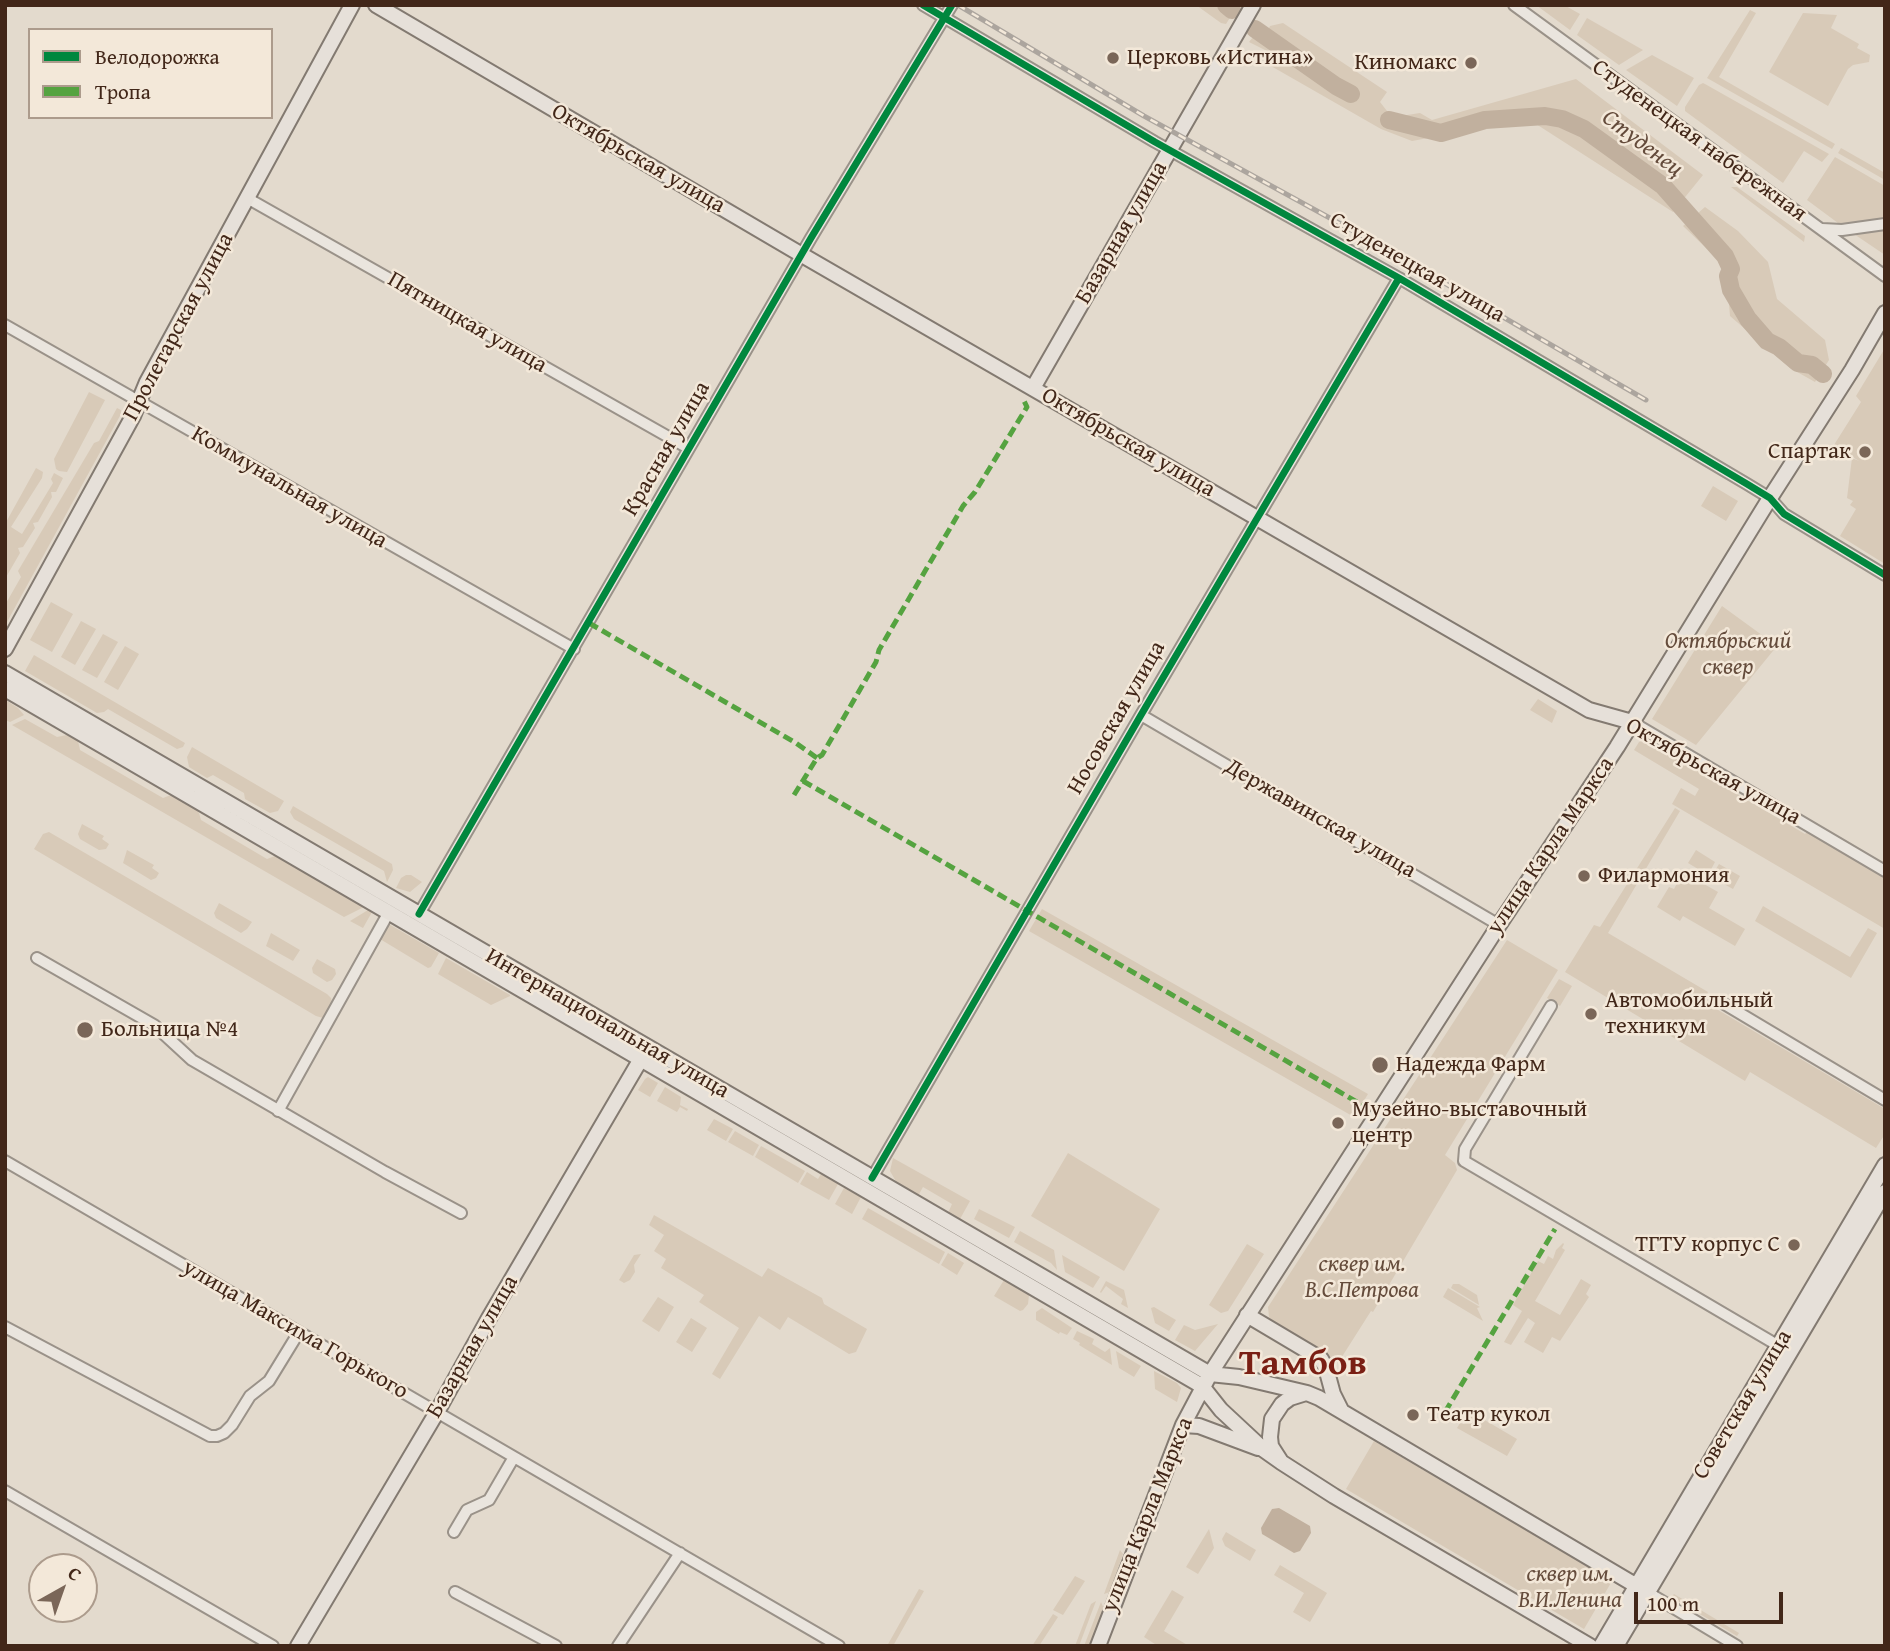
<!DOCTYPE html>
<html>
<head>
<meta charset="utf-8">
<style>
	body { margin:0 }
	#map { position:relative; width:1890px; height:1651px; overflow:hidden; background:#e3dacd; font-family:"Gentium Book Plus",serif }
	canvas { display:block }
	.frame { position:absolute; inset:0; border:7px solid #422719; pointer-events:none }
	.legend { position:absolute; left:28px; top:28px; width:245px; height:91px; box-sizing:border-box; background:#f3e8d9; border:2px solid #ac9b8c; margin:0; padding:9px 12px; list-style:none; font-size:21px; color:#422719 }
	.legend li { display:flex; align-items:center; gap:14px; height:35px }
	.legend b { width:35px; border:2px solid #ac9b8c }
	.north { position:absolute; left:28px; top:1553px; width:70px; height:70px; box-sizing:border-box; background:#f3e8d9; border:2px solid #ac9b8c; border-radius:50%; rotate:40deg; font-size:19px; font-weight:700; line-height:28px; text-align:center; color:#422719 }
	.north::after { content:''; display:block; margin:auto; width:24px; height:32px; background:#7a6658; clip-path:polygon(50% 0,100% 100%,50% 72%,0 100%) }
	.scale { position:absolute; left:1634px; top:1592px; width:149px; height:32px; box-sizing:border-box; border:4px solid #422719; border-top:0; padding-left:9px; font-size:21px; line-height:24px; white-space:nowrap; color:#422719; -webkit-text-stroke:5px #f3e8d9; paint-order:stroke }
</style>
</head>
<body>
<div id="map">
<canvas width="1890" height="1651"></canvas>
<div class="frame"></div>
<ul class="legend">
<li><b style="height:9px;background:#00873e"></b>Велодорожка</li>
<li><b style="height:9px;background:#55a340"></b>Тропа</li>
</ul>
<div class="north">С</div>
<div class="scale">100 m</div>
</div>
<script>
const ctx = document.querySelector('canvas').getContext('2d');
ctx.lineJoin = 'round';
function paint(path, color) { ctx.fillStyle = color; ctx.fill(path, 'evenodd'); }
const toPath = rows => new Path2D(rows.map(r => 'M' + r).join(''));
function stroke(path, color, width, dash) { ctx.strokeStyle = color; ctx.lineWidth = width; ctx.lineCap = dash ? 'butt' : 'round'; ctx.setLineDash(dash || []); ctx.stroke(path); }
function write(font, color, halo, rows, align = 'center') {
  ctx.font = font + ' "Gentium Book Plus",serif'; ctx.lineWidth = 5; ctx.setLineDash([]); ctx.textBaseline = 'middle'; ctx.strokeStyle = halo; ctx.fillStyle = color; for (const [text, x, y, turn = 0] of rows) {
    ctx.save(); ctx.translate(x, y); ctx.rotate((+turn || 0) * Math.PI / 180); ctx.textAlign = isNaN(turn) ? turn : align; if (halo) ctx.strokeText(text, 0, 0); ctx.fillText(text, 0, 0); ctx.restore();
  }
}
paint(toPath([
	[1196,5,1238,5,1226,24,1221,23],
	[1536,5,1564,5,1580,14,1570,30],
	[1750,10,1756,13,1719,77,1835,144,1832,149,1707,78],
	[1803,13,1837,15,1831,28,1859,44,1857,48,1870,55,1869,62,1853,65,1848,69,1828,106,1769,72],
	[1587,18,1643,50,1619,65,1577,35],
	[1283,23,1387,92,1380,102,1387,111,1401,116,1420,113,1432,120,1576,79,1703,175,1673,212,1536,124,1484,121,1439,136,1412,141,1381,129,1271,66,1277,56,1249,42,1253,37,1263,41,1270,26],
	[1652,55,1694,78,1677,106,1626,70],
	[1703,83,1705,84,1829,154,1822,162,1804,151,1783,183,1685,111,1685,107,1699,85],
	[1841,148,1885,173,1885,180,1838,153],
	[1835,157,1885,186,1885,219,1842,226,1807,200],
	[1731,187,1737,187,1805,236,1804,242],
	[1705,207,1738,231,1768,262,1777,299,1825,340,1829,360,1815,382,1790,368,1730,316,1726,267,1683,226],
	[1885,229,1885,255,1854,234,1872,232],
	[1885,348,1885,564,1840,536,1856,509,1850,505,1853,501,1847,498,1852,458,1859,461,1834,445,1861,402,1856,396],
	[89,392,105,400,67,472,59,471,56,469,54,459],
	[117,408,121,410,121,414,7,622,5,605,21,577,18,571,94,443,99,441],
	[36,468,43,472,42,478,11,527,22,534,53,483,51,479,54,473,63,478,56,492,51,492,52,497,38,522,33,523,35,528,23,547,18,548,20,553,5,579,5,524],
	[1713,486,1738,501,1726,521,1701,506],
	[51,602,73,614,52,652,30,640],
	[1722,606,1777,646,1696,745,1652,719],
	[81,621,96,629,75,665,61,657],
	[103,634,118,642,97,678,82,670],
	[125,646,139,654,118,690,104,682],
	[34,655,185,743,183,747,177,749,108,709,104,712,97,713,25,671],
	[1538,699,1557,711,1552,723,1530,710],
	[7,701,18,708,24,715,10,722,5,720],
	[25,719,57,737,67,735,78,741,80,750,163,798,171,795,196,809,199,813,201,820,267,859,275,856,364,907,344,917,12,725],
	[1645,740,1805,834,1807,832,1885,877,1885,929,1672,804,1681,788,1695,796,1699,789,1634,750,1639,742],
	[192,747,284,801,278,811,270,813,245,799,244,793,213,775,207,778,189,767,187,757],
	[293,806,392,864,393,870,387,882,384,871,294,819,290,812],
	[1675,808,1680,811,1608,933,1708,992,1703,1001,1885,1109,1885,1134,1876,1148,1750,1072,1745,1081,1565,972,1594,925,1600,927],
	[82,824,104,836,102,839,109,844,106,849,99,850,80,839,78,834],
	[49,832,327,994,331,998,332,1002,323,1018,316,1016,34,849,43,834],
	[127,850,154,865,152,868,159,873,156,878,151,880,123,863],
	[1696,850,1715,862,1708,875,1688,863],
	[1719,864,1740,876,1733,889,1711,877],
	[1683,872,1718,892,1709,908,1745,929,1735,946,1683,916,1680,921,1657,907,1669,887,1674,889],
	[406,875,411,875,422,882,410,892,396,888,401,878],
	[219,903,252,922,247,929,241,933,216,918,214,913],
	[1763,906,1850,957,1868,928,1877,933,1851,978,1755,921],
	[1042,909,1368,1094,1354,1117,1029,931],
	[368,910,372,912,363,928,350,921],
	[387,923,439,953,431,967,428,968,380,939],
	[271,933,300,950,293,961,266,946],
	[1507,940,1558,970,1445,1155,1455,1163,1457,1170,1373,1312,1371,1311,1338,1363,1274,1323,1269,1317,1268,1307],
	[446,958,510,995,510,996,491,1005,438,974],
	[317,959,335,969,336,974,332,980,327,982,313,973,312,968],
	[1559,979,1572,986,1560,1006,1547,998],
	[648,1077,658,1083,650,1097,638,1090,645,1079],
	[665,1087,681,1097,680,1105,688,1109,687,1111,680,1107,677,1112,657,1101],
	[714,1119,733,1129,726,1141,707,1130],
	[735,1131,759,1145,753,1156,728,1142],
	[761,1146,805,1171,798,1183,755,1157],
	[1068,1153,1160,1209,1124,1271,1031,1216],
	[893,1158,970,1201,960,1219,948,1213,952,1204,923,1187,918,1196,898,1185,890,1171],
	[807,1172,818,1179,821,1174,838,1184,829,1200,800,1184],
	[844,1188,861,1197,852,1214,835,1204],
	[868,1208,945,1252,939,1264,862,1219],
	[979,1209,1015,1227,1009,1238,974,1219],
	[654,1215,762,1277,768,1268,822,1298,824,1304,867,1329,856,1352,849,1354,788,1317,780,1330,759,1316,720,1379,712,1374,739,1328,699,1302,704,1295,661,1268,666,1259,654,1251,664,1235,649,1225],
	[1020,1231,1054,1250,1057,1270,1051,1263,1014,1242],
	[1563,1243,1564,1244,1562,1248,1565,1250,1535,1301,1560,1315,1581,1279,1591,1285,1586,1294,1589,1297,1560,1341,1552,1337,1543,1353,1524,1342,1535,1323,1528,1318,1511,1345,1504,1342,1522,1311,1513,1305,1538,1261,1544,1264,1548,1256,1553,1259,1556,1250],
	[1247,1244,1264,1254,1228,1311,1221,1313,1209,1305],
	[948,1253,964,1263,957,1275,941,1265],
	[641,1254,634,1265,635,1272,630,1280,624,1283,619,1280,634,1255],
	[1062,1255,1100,1277,1093,1288,1065,1272],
	[1004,1280,1029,1295,1028,1304,1023,1310,1020,1311,994,1296],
	[1106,1281,1124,1290,1128,1308,1121,1304,1123,1299,1106,1286,1101,1293,1100,1292],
	[1453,1284,1459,1284,1477,1295,1479,1305,1451,1288],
	[1448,1288,1480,1307,1477,1308,1483,1321,1443,1297],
	[658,1297,674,1307,659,1332,642,1321],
	[1154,1307,1176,1320,1169,1331,1155,1323,1151,1308],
	[1042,1308,1072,1328,1067,1335,1060,1332,1059,1334,1036,1320,1036,1312],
	[691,1318,707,1328,692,1352,676,1342],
	[1218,1324,1195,1351,1175,1340,1184,1325,1195,1330],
	[1077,1331,1094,1339,1092,1344,1105,1352,1110,1348,1112,1365,1079,1345,1080,1343,1073,1339],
	[1116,1351,1141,1366,1134,1377,1119,1368],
	[1154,1371,1177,1383,1181,1388,1177,1402,1155,1389],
	[1471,1412,1517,1439,1507,1456,1457,1428,1460,1423,1464,1424],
	[1374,1441,1612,1581,1584,1629,1346,1489],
	[1209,1529,1214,1548,1198,1574,1186,1567],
	[1226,1532,1256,1550,1250,1561,1225,1546,1222,1539],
	[1120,1550,1123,1554,1110,1592,1104,1594],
	[1280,1565,1327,1593,1310,1622,1293,1612,1304,1593,1274,1575],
	[1075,1576,1085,1581,1063,1615,1053,1610],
	[919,1589,924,1591,893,1646,887,1646],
	[1172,1590,1184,1597,1164,1631,1189,1646,1158,1646,1144,1637],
	[1674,1594,1739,1633,1737,1636,1671,1597],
	[1096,1601,1079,1646,1075,1646,1091,1604],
	[1101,1602,1104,1609,1089,1646,1084,1646],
	[1053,1614,1058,1617,1039,1646,1032,1646]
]), '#d8cab8');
paint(toPath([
	[1279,1508,1310,1526,1311,1533,1300,1551,1294,1553,1262,1534,1261,1528,1272,1509]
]), '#c1b09e');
stroke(toPath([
	[1226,5,1232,10],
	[1255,29,1336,86,1351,94],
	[1389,120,1441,133,1485,120,1545,116,1562,119,1584,129,1663,186,1725,256,1731,269,1728,276,1731,290,1748,319,1767,341,1779,347,1798,363,1812,365,1823,374]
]), '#c1b09e', 18);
const minor = toPath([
	[923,5,1155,142,1399,278,1747,484,1770,498,1784,514,1885,575],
	[1514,5,1885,276],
	[247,198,688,448],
	[1822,229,1842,230,1885,224],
	[5,325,574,649],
	[1141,715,1499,925],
	[1632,722,1885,871],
	[419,914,811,238,952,5],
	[37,958,154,1025,192,1060,385,1172,461,1213],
	[1721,1002,1885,1100],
	[1551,1006,1465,1149,1464,1161,1784,1349],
	[278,1111,389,912],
	[5,1161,839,1646],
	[872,1178,1141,715,1399,278],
	[5,1327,210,1436,217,1436,224,1433,232,1425,250,1396,269,1381,299,1332],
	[5,1491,273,1646],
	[454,1532,467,1510,489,1500,514,1457],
	[455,1592,556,1646],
	[1647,1592,1737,1646],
	[618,1646,680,1553]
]);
const major = toPath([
	[376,5,802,255,1589,710,1632,722],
	[1033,388,1253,5],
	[5,649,133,416,147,382,352,5],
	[5,673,1210,1374,1239,1377,1307,1393,1319,1398,1647,1592],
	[5,689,1202,1386,1221,1410,1264,1450,1281,1462,1334,1496,1590,1646],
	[1247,1315,1321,1359,1326,1368,1333,1394,1341,1410],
	[1183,1425,1199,1426,1258,1448],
	[1280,1460,1271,1446,1270,1437,1272,1419,1282,1404,1290,1398,1306,1393],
	[298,1646,437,1412,489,1318,645,1052],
	[1098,1646,1183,1425,1210,1374,1499,925,1617,747,1770,498,1852,370,1885,313],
	[1601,1646,1885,1165],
	[1616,1646,1885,1192]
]);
stroke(minor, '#9a9289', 14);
stroke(major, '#837a71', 18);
stroke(minor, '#eae5de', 10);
stroke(major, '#e6e0d9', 14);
const rail = toPath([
	[958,5,1144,116,1379,245,1646,400]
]);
stroke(rail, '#aca59e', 5);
stroke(rail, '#f3e8d9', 2.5, [8]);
stroke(toPath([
	[589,623,796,743,817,758],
	[803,781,1364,1106],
	[794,795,817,758,822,755,876,662,879,650,963,506,975,492,1027,407,1024,401],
	[1445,1412,1555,1229]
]), '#55a340', 5, [10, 5]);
stroke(toPath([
	[923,5,1155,142,1399,278,1747,484,1770,498,1784,514,1885,575],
	[419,914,811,238,952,5],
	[872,1178,1141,715,1399,278]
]), '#00873e', 7);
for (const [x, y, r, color] of [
	[1113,58,7,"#7a6658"],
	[1471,63,7,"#7a6658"],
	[1865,452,7,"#7a6658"],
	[1584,876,7,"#7a6658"],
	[1591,1014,7,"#7a6658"],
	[85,1030,9,"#7a6658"],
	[1380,1065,9,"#7a6658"],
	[1338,1123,7,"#7a6658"],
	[1794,1245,7,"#7a6658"],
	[1413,1415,7,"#7a6658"]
]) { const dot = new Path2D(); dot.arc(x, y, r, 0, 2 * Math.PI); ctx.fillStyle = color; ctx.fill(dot); stroke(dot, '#f3e8d9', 2.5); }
write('23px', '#422719', '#f3e8d9', [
	["Церковь «Истина»",1127,58],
	["Киномакс",1457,63,"right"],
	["Спартак",1851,452,"right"],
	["Филармония",1598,876],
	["Автомобильный",1605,1001],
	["техникум",1605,1027],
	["Больница №4",101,1030],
	["Надежда Фарм",1396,1065],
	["Музейно-выставочный",1352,1110],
	["центр",1352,1136],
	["ТГТУ корпус С",1780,1245,"right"],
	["Театр кукол",1427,1415]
], 'left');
write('23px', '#422719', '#f3e8d9', [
	["Студенецкая набережная",1699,141,36],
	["Октябрьская улица",638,159,30],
	["Базарная улица",1122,233,-60],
	["Студенецкая улица",1417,268,30],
	["Пятницкая улица",467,323,30],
	["Пролетарская улица",179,327,-62],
	["Октябрьская улица",1128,443,30],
	["Красная улица",667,449,-60],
	["Коммунальная улица",289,488,30],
	["Носовская улица",1117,718,-60],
	["Октябрьская улица",1713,772,29],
	["Державинская улица",1320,819,30],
	["улица Карла Маркса",1551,846,-56],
	["Интернациональная улица",607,1024,30],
	["улица Максима Горького",295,1330,30],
	["Базарная улица",473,1347,-60],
	["Советская улица",1743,1405,-59],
	["улица Карла Маркса",1148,1515,-68]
]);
write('italic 23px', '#654c3c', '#f3e8d9', [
	["Октябрьский",1728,642],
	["сквер",1728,668],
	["сквер им.",1362,1265],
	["В.С.Петрова",1362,1291],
	["сквер им.",1570,1575],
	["В.И.Ленина",1570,1601]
]);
write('italic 24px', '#644b3b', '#f3e8d9', [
	["Студенец",1642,144,37]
]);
write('bold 37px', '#7a1f14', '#f3e8d9', [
	["Тамбов",1303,1365]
]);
</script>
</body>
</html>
